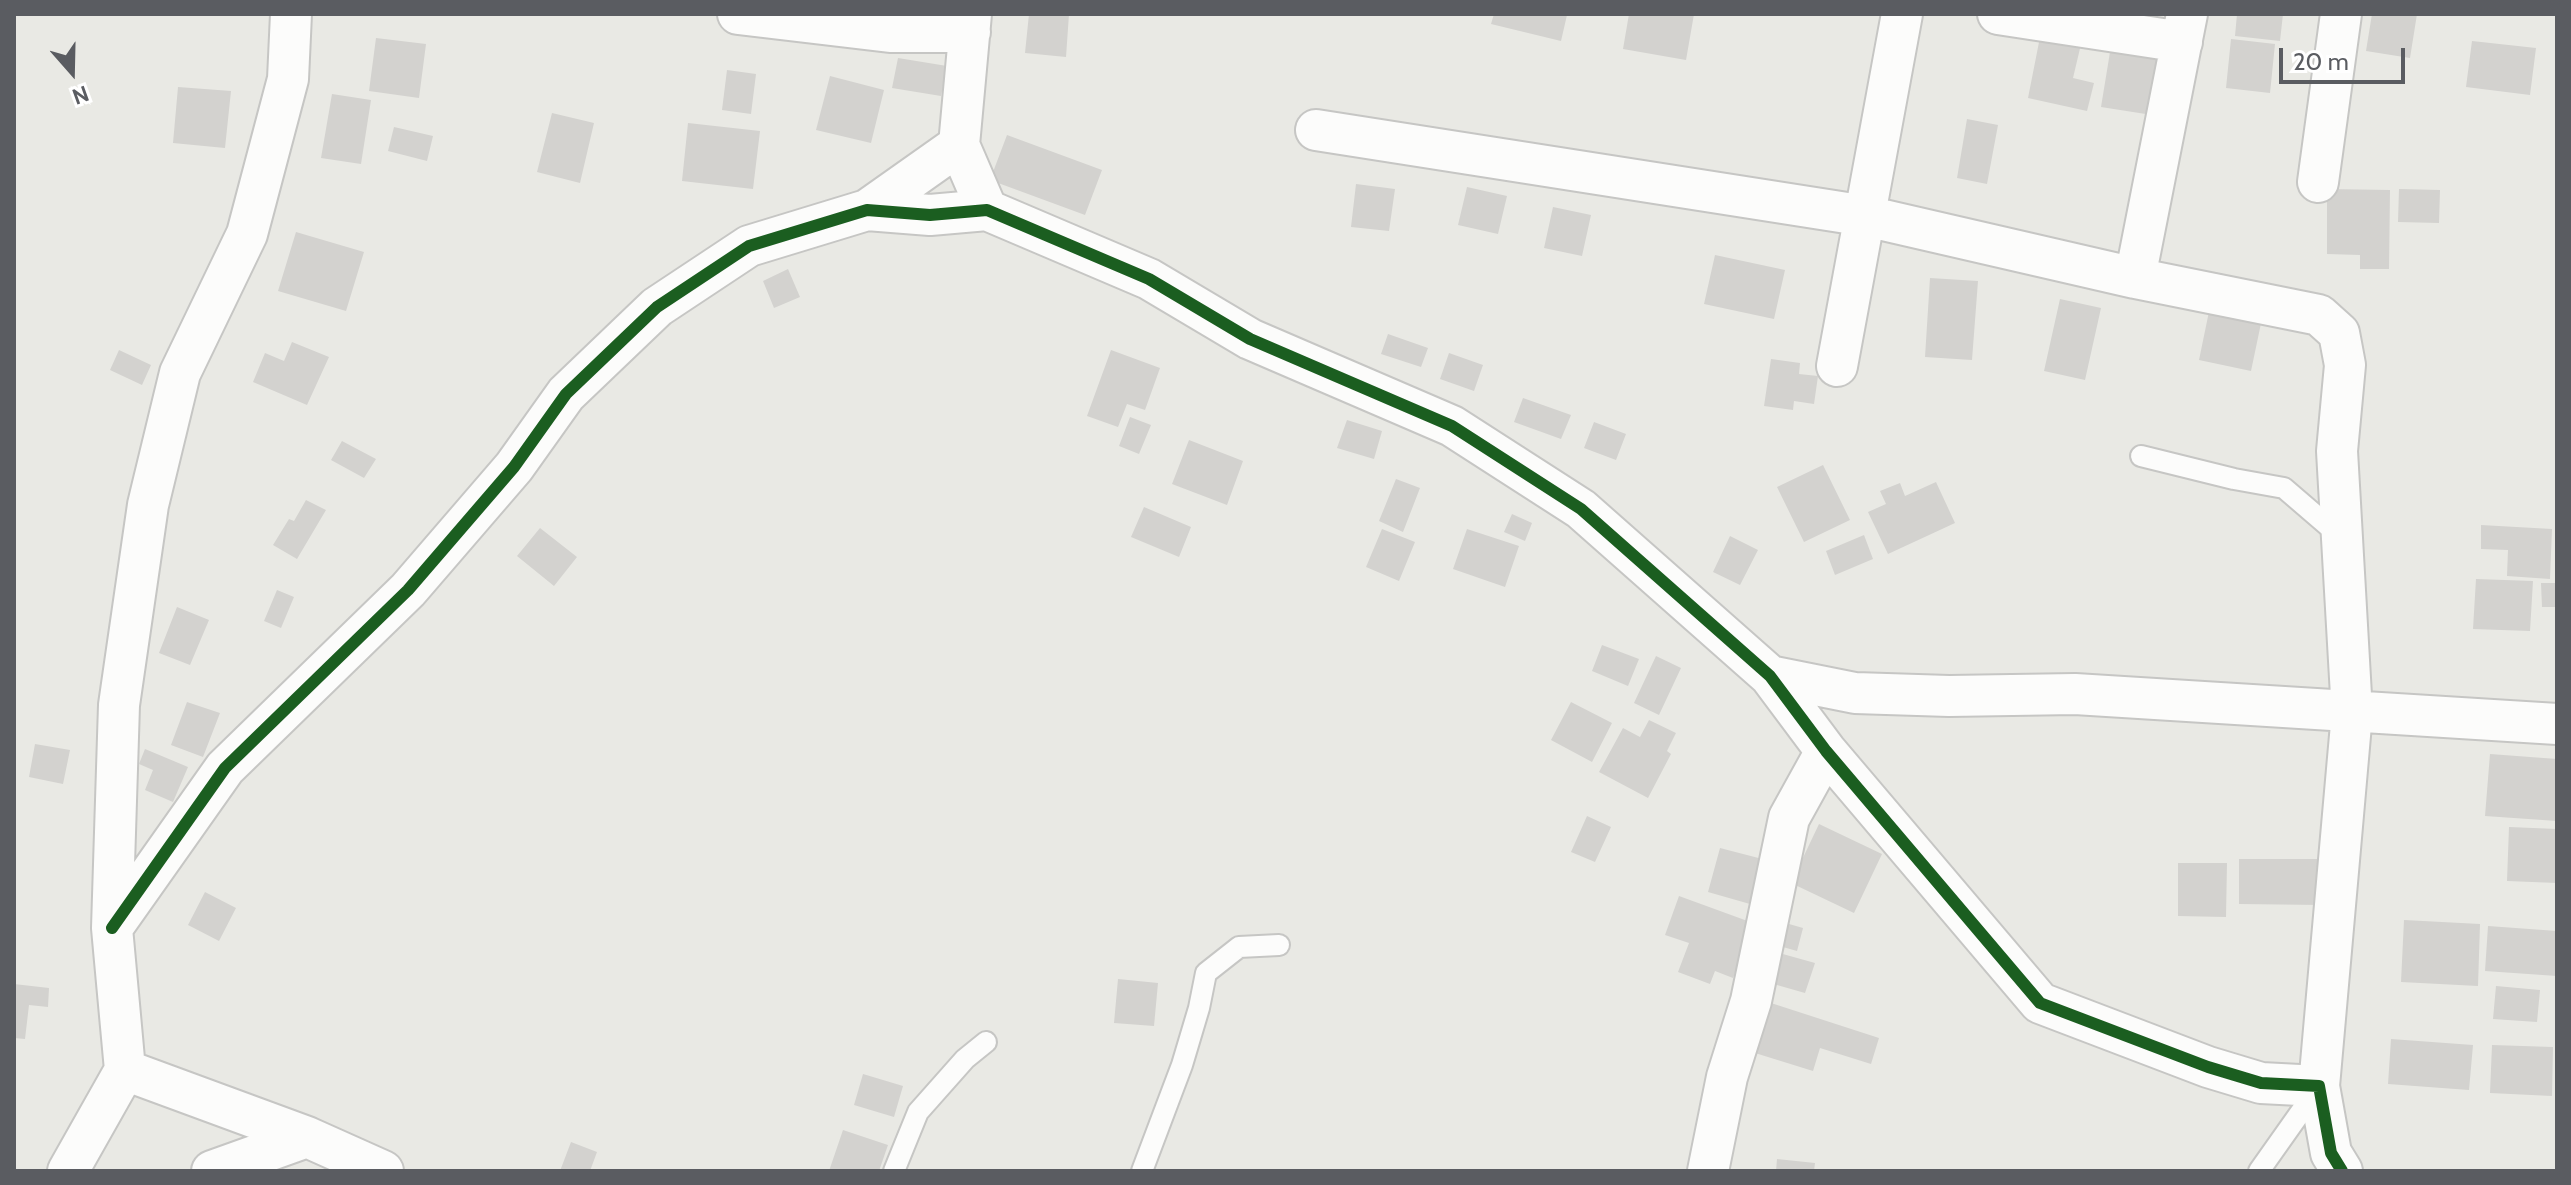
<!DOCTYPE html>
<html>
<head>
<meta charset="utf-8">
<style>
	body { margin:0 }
	#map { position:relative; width:2571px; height:1185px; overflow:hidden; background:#e9e9e4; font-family:Cabin,sans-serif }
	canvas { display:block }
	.frame { position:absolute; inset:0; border:16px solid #5a5c61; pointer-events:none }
	.north { position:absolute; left:32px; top:32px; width:80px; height:80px; -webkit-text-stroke:6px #fff; paint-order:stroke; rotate:160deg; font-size:22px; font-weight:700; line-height:32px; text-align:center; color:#5a5c61 }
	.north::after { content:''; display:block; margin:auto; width:28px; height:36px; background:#5a5c61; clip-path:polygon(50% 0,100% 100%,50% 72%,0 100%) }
	.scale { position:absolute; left:2279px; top:48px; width:126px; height:36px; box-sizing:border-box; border:4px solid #5a5c61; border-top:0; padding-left:10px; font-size:24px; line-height:28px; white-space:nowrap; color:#5a5c61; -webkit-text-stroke:6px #fff; paint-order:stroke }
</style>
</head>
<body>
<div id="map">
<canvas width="2571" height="1185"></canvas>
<div class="frame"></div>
<div class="north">N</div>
<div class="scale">20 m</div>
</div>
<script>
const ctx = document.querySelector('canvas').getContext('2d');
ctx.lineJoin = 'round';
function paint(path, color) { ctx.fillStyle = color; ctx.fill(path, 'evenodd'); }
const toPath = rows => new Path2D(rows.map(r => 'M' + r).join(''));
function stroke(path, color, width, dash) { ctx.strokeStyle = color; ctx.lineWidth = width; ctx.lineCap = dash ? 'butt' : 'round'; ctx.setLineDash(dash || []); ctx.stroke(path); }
paint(toPath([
	[1029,14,1069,14,1066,57,1025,53],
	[1494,14,1562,14,1567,15,1561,41,1491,24],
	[1629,14,1694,14,1686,60,1623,49],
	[2237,14,2283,14,2280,41,2235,36],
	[2372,14,2417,14,2410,58,2366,51],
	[2041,32,2082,40,2073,78,2094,83,2087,111,2028,98],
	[376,38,426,44,419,98,369,91],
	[2231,39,2275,44,2270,93,2226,88],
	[2472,41,2536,48,2530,95,2466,87],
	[2111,46,2163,54,2152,115,2101,107],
	[898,58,947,66,941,96,892,88],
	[727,70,756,74,751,114,722,110],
	[830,76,884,90,871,143,816,130],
	[178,87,231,91,225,148,173,143],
	[332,94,371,100,361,164,321,158],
	[552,113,594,123,580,183,537,172],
	[1967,119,1998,125,1987,184,1957,178],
	[688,123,760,131,753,189,682,181],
	[394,127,433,136,427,161,388,151],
	[1007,135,1102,170,1085,215,990,180],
	[1356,184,1395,189,1389,231,1351,227],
	[1467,187,1507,196,1498,234,1458,225],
	[2327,189,2390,190,2389,269,2360,269,2360,255,2327,254],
	[2399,189,2440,190,2439,223,2398,222],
	[1553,207,1591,215,1582,256,1544,248],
	[296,232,364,252,346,311,278,291],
	[1715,255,1785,270,1774,319,1704,304],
	[788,269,800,297,774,308,763,281],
	[1930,278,1978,281,1972,360,1925,357],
	[2212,297,2264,309,2251,371,2199,360],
	[2060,299,2101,308,2085,380,2044,371],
	[1388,334,1428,348,1421,367,1381,354],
	[292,342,329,357,307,405,253,382,265,353,284,361],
	[119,350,151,365,142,385,110,370],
	[1111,350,1160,368,1145,410,1127,404,1118,427,1087,416],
	[1449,353,1483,365,1474,391,1440,379],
	[1771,359,1800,363,1799,374,1818,376,1814,404,1794,401,1793,410,1764,406],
	[1523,398,1571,415,1561,439,1514,422],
	[1130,417,1151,425,1139,454,1119,446],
	[1347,420,1382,431,1374,459,1337,448],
	[1594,422,1626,434,1616,460,1584,448],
	[1189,440,1243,461,1227,505,1172,484],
	[342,441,376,459,364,478,331,460],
	[1823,465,1850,520,1804,542,1777,487],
	[1396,479,1420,488,1403,532,1379,521],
	[1936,482,1955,523,1888,554,1868,512,1886,504,1880,491,1900,483,1905,496],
	[306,500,326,510,297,559,273,545,289,519,294,521],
	[1144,507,1191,527,1179,557,1131,537],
	[1512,514,1532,523,1525,541,1504,532],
	[2481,525,2552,529,2550,579,2507,576,2508,550,2481,549],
	[540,528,577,557,554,586,517,556],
	[1382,529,1415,542,1399,581,1366,567],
	[1467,529,1519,546,1505,587,1453,569],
	[1864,535,1873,559,1835,575,1826,551],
	[1730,536,1758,550,1740,585,1713,572],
	[2476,579,2533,581,2530,631,2473,629],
	[2541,583,2557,583,2557,607,2542,607],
	[277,590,294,597,281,628,264,621],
	[177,607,209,620,190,665,159,653],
	[1602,645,1639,659,1628,686,1592,671],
	[1656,656,1681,668,1659,715,1634,703],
	[187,702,220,713,203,757,171,745],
	[1571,702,1612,723,1592,762,1551,740],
	[1649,720,1676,733,1667,751,1671,754,1648,798,1599,772,1623,728,1640,737],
	[35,744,70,750,63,784,29,777],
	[145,749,188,767,173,802,145,790,153,770,139,764],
	[2490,754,2557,759,2557,821,2485,816],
	[1587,816,1611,827,1595,862,1571,852],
	[1819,824,1882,854,1854,913,1791,883],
	[2509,827,2557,829,2557,883,2507,881],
	[1720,848,1770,861,1757,906,1708,892],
	[2239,859,2322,859,2321,905,2239,904],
	[2178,863,2227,863,2226,917,2178,916],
	[205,892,236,908,219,941,188,925],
	[1679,896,1753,923,1733,978,1715,971,1710,984,1678,972,1689,943,1665,935],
	[2404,920,2480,924,2478,986,2401,982],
	[1782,922,1803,928,1797,951,1776,945],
	[2488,926,2557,931,2557,976,2485,971],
	[1772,951,1815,963,1805,993,1763,981],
	[1118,979,1158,983,1154,1026,1114,1023],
	[14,984,49,988,48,1007,29,1005,25,1039,14,1038],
	[2496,986,2540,990,2537,1022,2493,1019],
	[1771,1003,1879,1038,1871,1064,1820,1048,1813,1071,1755,1053],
	[2391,1039,2473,1045,2469,1090,2388,1084],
	[2492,1045,2553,1047,2552,1096,2490,1093],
	[863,1074,903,1086,894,1117,854,1105],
	[843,1130,888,1145,879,1171,829,1171],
	[571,1142,597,1152,590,1171,560,1171],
	[1777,1159,1815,1163,1814,1171,1776,1171]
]), '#d3d2cf');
const service = toPath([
	[2141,456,2234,479,2284,488,2341,537],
	[894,1171,918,1112,965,1059,986,1042],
	[1142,1171,1182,1065,1199,1008,1206,973,1239,947,1279,945],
	[2259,1171,2317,1089]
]);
const minor = toPath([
	[738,14,890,32,970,32],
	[971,14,959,145,987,210],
	[1998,14,2182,42],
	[1316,130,1866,216,2135,278,2319,315,2339,333,2345,365,2337,451,2352,713,2319,1086],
	[2318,182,2341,14],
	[867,210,959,145],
	[2135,278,2187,14],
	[1837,366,1902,14],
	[1770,676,1855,693,1949,696,2075,694,2557,724],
	[112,928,225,768,408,590,514,467,566,394,657,307,749,246,867,210,930,215,987,210,1149,279,1250,339,1452,426,1581,509,1770,676,1826,751,2040,1003,2208,1067,2261,1083,2319,1086,2331,1153,2342,1171],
	[125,1070,307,1137,383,1171],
	[68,1171,125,1070,112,928,119,705,148,505,180,373,247,234,288,79,291,14],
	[212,1171,307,1137],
	[1708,1171,1727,1077,1751,1001,1789,818,1826,751]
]);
stroke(service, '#c6c6c4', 24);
stroke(minor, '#c6c6c4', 44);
stroke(service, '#fcfcfb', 20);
stroke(minor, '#fcfcfb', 40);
stroke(toPath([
	[112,928,225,768,408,590,514,467,566,394,657,307,749,246,867,210,930,215,987,210,1149,279,1250,339,1452,426,1581,509,1770,676,1826,751,2040,1003,2208,1067,2261,1083,2319,1086,2331,1153,2342,1171]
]), '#1b5e20', 12);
</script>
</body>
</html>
